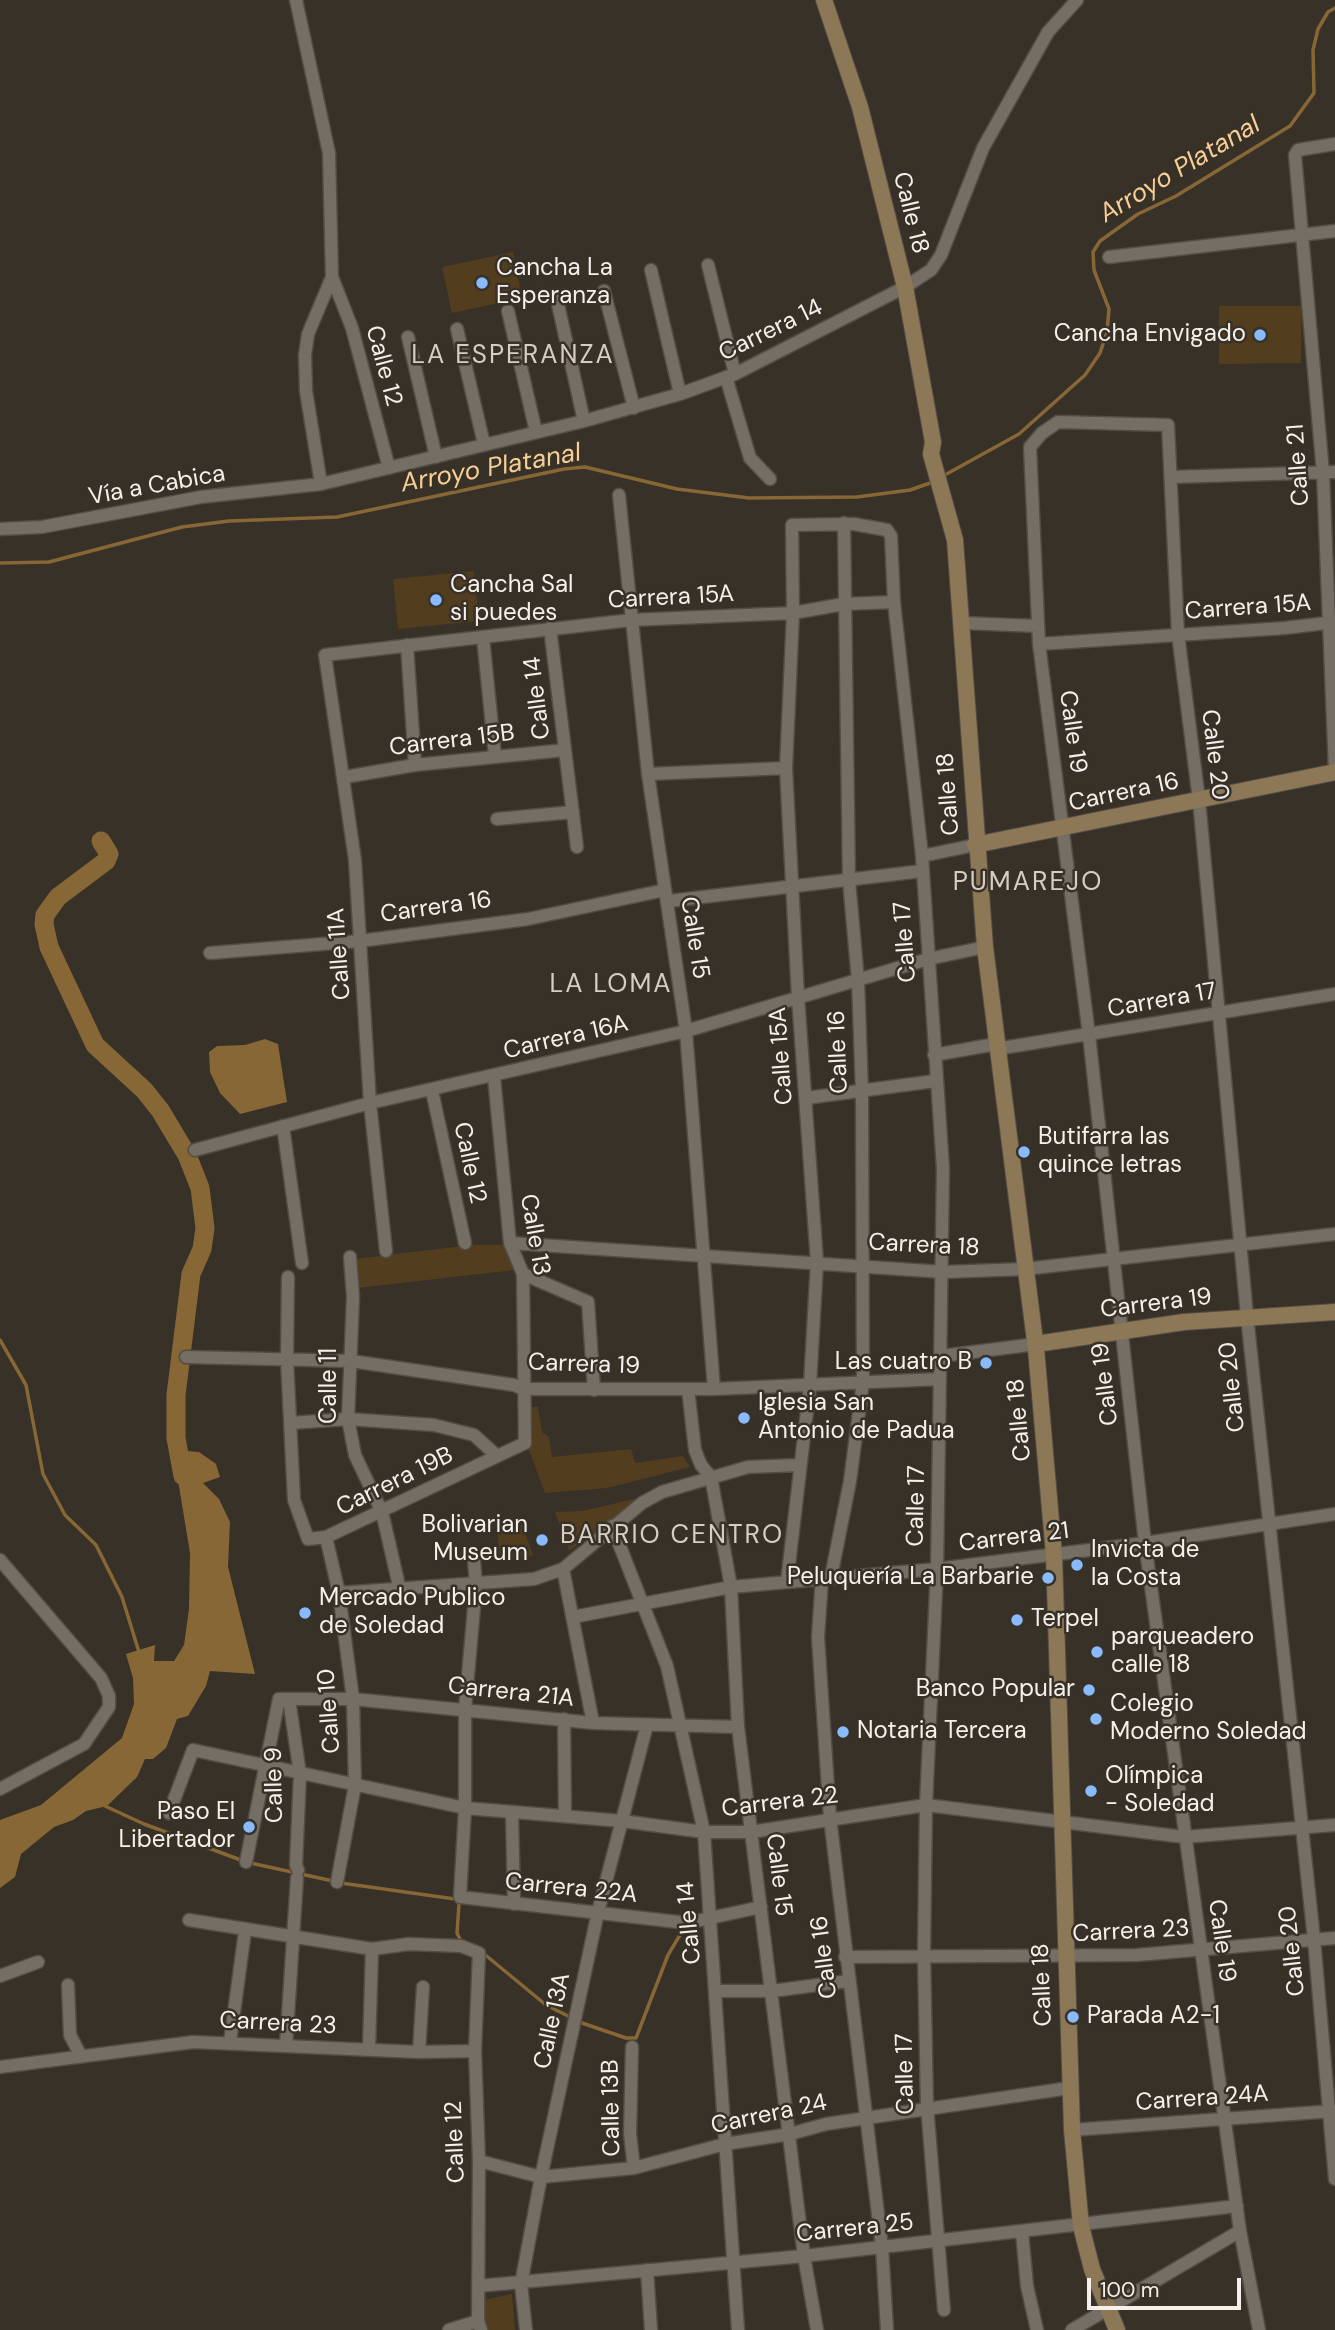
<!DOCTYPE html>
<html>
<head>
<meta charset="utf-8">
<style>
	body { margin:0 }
	#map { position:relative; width:1335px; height:2330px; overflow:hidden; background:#373128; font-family:"DM Sans",sans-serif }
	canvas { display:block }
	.scale { position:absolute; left:1087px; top:2278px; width:154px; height:32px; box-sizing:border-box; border:4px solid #f5f0eb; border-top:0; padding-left:9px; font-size:21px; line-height:24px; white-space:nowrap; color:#f5f0eb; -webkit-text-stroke:5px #373128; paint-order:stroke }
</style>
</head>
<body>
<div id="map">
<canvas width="1335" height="2330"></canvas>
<div class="scale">100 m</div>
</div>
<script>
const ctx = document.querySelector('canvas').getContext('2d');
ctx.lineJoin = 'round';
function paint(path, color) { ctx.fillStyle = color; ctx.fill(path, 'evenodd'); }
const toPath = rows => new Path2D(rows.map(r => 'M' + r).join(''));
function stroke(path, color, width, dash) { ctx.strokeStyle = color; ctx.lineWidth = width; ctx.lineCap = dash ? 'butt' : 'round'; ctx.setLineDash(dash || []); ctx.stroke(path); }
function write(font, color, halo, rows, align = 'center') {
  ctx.font = font + ' "DM Sans",sans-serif'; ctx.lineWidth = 5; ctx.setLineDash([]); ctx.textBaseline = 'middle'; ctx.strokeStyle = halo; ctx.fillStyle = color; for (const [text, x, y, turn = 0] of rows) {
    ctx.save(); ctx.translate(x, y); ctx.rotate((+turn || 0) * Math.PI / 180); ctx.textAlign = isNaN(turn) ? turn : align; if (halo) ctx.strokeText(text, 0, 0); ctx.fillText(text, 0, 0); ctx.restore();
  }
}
paint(toPath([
	[513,252,522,298,452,313,442,267],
	[1219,306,1301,306,1301,363,1219,364],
	[474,571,479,621,398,629,393,579],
	[471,1245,503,1245,515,1270,357,1288,354,1259],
	[525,1407,538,1407,542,1432,549,1437,552,1457,631,1449,635,1463,683,1456,690,1467,607,1488,545,1493,527,1445],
	[634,1499,635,1504,569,1551,555,1512,582,1511],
	[522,1524,533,1555,500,1562,497,1532],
	[512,2294,515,2330,485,2330,484,2300]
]), '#523d1f');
paint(toPath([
	[265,1039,278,1044,287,1102,240,1114,220,1093,210,1072,209,1052,217,1046,245,1045],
	[173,1450,199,1452,216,1464,220,1477,203,1483,219,1499,230,1522,228,1567,255,1674,210,1671,206,1686,188,1716,177,1719,166,1748,153,1759,145,1759,137,1777,107,1806,86,1811,73,1820,54,1827,21,1854,15,1877,0,1888,0,1820,41,1805,122,1738,134,1704,133,1678,126,1654,155,1645,154,1661,174,1661,184,1645,189,1609,190,1553]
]), '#886736');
stroke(toPath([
	[943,476,1019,434,1085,375,1100,353,1107,332,1109,309,1094,270,1093,252,1100,241,1138,214,1176,196,1290,126,1314,93,1313,50,1318,29,1328,12,1335,8],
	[0,563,49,562,182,527,229,521,337,517,564,469,585,467,677,489,749,498,857,497,910,490,933,482],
	[0,1340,26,1385,43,1474,65,1515,96,1545,122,1597,139,1652],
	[105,1806,144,1824,246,1862,333,1881],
	[341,1883,455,1899,459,1904,457,1933,461,1941],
	[483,1953,546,2005,572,2018],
	[579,2022,626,2038,636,2038,668,1955,686,1925]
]), '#886736', 3.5);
stroke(toPath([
	[101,841,109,854,106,861,58,897,45,915,44,924,49,947,95,1045,144,1090,160,1110,187,1155,200,1188,205,1228,202,1249,191,1274,176,1395,176,1438,183,1476]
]), '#886736', 19);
const street = toPath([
	[296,0,329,153,332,277,308,334,305,355,306,391,321,484],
	[1335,144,1298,150,1295,155,1323,473,1335,771],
	[1109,257,1335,231],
	[708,265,735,374],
	[651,270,680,394],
	[332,277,352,328,389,468],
	[604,291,634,408],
	[557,300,584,421],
	[508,311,536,432],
	[457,329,484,444],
	[408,337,436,457],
	[726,377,750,458,770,479],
	[1171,477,1335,472],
	[619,495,648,774,686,1031,714,1389],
	[0,529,42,527,201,497,321,484,584,421,680,394,735,374,905,287,931,270,941,255,983,148,1048,32,1077,0],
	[962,623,1038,626],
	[550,628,577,847],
	[483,637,495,756],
	[1039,644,1285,628,1335,622],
	[407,645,415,765],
	[648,774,786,768],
	[345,777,415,765,565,750],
	[497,819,573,812],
	[922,856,975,845],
	[669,901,922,871],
	[210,953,360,941,528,919,665,890],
	[996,1049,1335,994],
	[934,1055,996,1044],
	[432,1091,465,1243],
	[806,1098,935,1081],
	[283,1126,302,1263],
	[195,1150,370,1103,686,1031,928,959,985,947],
	[510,1243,944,1272,1025,1269,1335,1234],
	[386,1251,370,1103,355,860,325,655,631,620,793,613,844,604,894,602],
	[350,1257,353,1297,348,1419,355,1455,382,1512,400,1590],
	[523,1274,588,1302,594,1390],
	[288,1277,287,1360,294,1500,308,1539,326,1537,525,1443,523,1274,510,1243,494,1077],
	[942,1356,1036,1344],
	[186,1357,351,1361,514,1385,523,1389,714,1389,940,1379],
	[688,1389,695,1450,701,1465,711,1477,731,1587,738,1727,804,2256,817,2330],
	[290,1423,348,1419,434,1425,474,1435,497,1456],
	[612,1526,667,1666,704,1832,738,2330],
	[326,1537,339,1593,353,1699,355,1785,337,1882],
	[0,1560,101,1678,109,1696,109,1707,84,1744,0,1789],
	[474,1560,476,1585,465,1709,465,1808,460,1897,687,1923,761,1907],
	[563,1569,593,1723],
	[831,1577,850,1481,863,1382,862,1092,858,980,849,881,844,523],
	[822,1578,818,1637,830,1818,882,2247,887,2330],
	[787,1582,810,1385,817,1262,798,997,786,768,793,613,792,525,854,524,887,530,891,536,894,602,922,856,943,1169,937,1569,926,1805,924,1954,927,2106,944,2310],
	[339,1593,534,1579,563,1569,642,1503,662,1492,748,1467,799,1465],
	[573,1617,731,1587,937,1569,1145,1543,1335,1514],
	[289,1699,300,1774,296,1865,298,1870],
	[564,1719,565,1816],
	[169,1813,193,1750,465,1808,622,1821,704,1832,751,1832,926,1805,1184,1837,1335,1825],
	[512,1814,514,1904],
	[246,1862,279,1699,353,1699,593,1723,738,1727],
	[189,1920,372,1949,409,1944,461,1946,479,1953,475,2051,479,2161,478,2321,481,2330],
	[845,1957,1137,1955,1335,1938],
	[0,1976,38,1962],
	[68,1985,70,2035,81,2056],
	[717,1991,772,1991,848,1981],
	[230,2042,245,1931],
	[286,2046,297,1878],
	[632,2047,630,2134,634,2168],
	[369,2049,372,1949],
	[419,2052,423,1987],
	[0,2067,193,2042,419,2052,475,2051],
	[1072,2130,1333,2111],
	[479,2161,541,2177,634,2168,725,2144,790,2134,826,2124,1069,2088],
	[1022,2232,1027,2286,1037,2330],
	[647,2270,651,2330],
	[478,2286,804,2256,1237,2206],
	[449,2330,478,2321],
	[526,2330,521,2284,541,2177,598,1912,647,1725],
	[1072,2330,1240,2231],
	[1259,2330,1240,2231,1145,1543,1089,1035,1039,644,1030,447,1042,433,1058,422,1168,425,1178,634,1199,800,1247,1316,1314,1939,1335,2179]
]);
const secondary = toPath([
	[824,0,860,107,905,287,933,442,931,454,955,540,985,947,1036,1349,1054,1555,1072,2130,1081,2226,1092,2269,1117,2330],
	[975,845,1335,772],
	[1036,1344,1184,1322,1335,1312]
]);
stroke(street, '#524d45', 15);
stroke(secondary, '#524d45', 18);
stroke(street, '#756e64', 12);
stroke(secondary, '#8c7756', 16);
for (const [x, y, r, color] of [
	[482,283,7,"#88bafc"],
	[1260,335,7,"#88bafc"],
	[436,600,7,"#88bafc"],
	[1024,1152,7,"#88bafc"],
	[986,1363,7,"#88bafc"],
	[744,1418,7,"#88bafc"],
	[542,1540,7,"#88bafc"],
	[1077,1565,7,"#88bafc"],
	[1048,1578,7,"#88bafc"],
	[305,1613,7,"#88bafc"],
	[1017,1620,7,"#88bafc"],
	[1097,1652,7,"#88bafc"],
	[1089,1690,7,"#88bafc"],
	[1096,1719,7,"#88bafc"],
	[843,1732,7,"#88bafc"],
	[1091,1791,7,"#88bafc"],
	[249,1827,7,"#88bafc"],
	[1073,2017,7,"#88bafc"]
]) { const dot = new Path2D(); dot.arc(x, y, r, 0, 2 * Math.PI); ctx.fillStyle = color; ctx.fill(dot); stroke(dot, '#373128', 2.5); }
write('24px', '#f5f0eb', '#373128', [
	["Calle 18",910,213,76],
	["Carrera 14",771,331,-26],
	["Calle 12",383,366,75],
	["Calle 21",1299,465,-94],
	["Vía a Cabica",157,486,-10],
	["Carrera 15A",671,598,-3],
	["Carrera 15A",1248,608,-4],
	["Calle 14",538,698,-97],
	["Calle 19",1072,732,82],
	["Carrera 15B",452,741,-7],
	["Calle 20",1214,755,83],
	["Carrera 16",1124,793,-12],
	["Calle 18",949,794,-94],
	["Carrera 16",436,908,-8],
	["Calle 15",694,938,81],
	["Calle 17",906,942,-94],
	["Calle 11A",340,954,-94],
	["Carrera 17",1162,1001,-10],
	["Carrera 16A",566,1038,-13],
	["Calle 16",839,1052,-92],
	["Calle 15A",782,1056,-94],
	["Calle 12",469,1163,78],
	["Calle 13",534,1235,80],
	["Carrera 18",924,1246,3],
	["Carrera 19",1156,1304,-7],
	["Carrera 19",584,1365,2],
	["Calle 19",1106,1384,-97],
	["Calle 11",330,1386,-90],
	["Calle 20",1233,1387,-96],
	["Calle 18",1020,1420,-95],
	["Carrera 19B",395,1482,-26],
	["Calle 17",917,1506,-89],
	["Carrera 21",1014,1538,-7],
	["Carrera 21A",511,1693,6],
	["Calle 10",330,1711,-94],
	["Calle 9",275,1785,-91],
	["Carrera 22",780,1803,-7],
	["Calle 15",778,1875,83],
	["Carrera 22A",571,1889,6],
	["Calle 14",690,1923,-95],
	["Carrera 23",1131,1932,-3],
	["Calle 19",1221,1941,82],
	["Calle 20",1293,1951,-96],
	["Calle 16",825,1957,-97],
	["Calle 18",1043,1985,-92],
	["Calle 13A",553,2021,-78],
	["Carrera 23",278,2024,3],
	["Calle 17",906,2074,-91],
	["Carrera 24A",1202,2099,-4],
	["Calle 13B",612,2108,-91],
	["Carrera 24",769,2115,-12],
	["Calle 12",456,2142,-92],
	["Carrera 25",855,2229,-6]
]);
write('24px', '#f5f0eb', '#373128', [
	["Cancha La",496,269],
	["Esperanza",496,297],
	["Cancha Envigado",1246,335,"right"],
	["Cancha Sal",450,586],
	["si puedes",450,614],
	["Butifarra las",1038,1138],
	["quince letras",1038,1166],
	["Las cuatro B",972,1363,"right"],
	["Iglesia San",758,1404],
	["Antonio de Padua",758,1432],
	["Bolivarian",528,1526,"right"],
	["Museum",528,1554,"right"],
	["Invicta de",1091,1551],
	["la Costa",1091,1579],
	["Peluquería La Barbarie",1034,1578,"right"],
	["Mercado Publico",319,1599],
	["de Soledad",319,1627],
	["Terpel",1031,1620],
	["parqueadero",1111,1638],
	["calle 18",1111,1666],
	["Banco Popular",1075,1690,"right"],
	["Colegio",1110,1705],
	["Moderno Soledad",1110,1733],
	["Notaria Tercera",857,1732],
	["Olímpica",1105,1777],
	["- Soledad",1105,1805],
	["Paso El",235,1813,"right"],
	["Libertador",235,1841,"right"],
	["Parada A2-1",1087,2017]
], 'left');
write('italic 26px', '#f7ce95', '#373128', [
	["Arroyo Platanal",1180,170,-31],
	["Arroyo Platanal",491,469,-10]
]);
ctx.letterSpacing = '2px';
write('26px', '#d6cec3', '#373128', [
	["LA ESPERANZA",513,356],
	["PUMAREJO",1028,883],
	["LA LOMA",611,985],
	["BARRIO CENTRO",672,1536]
]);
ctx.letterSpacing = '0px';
</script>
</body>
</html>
